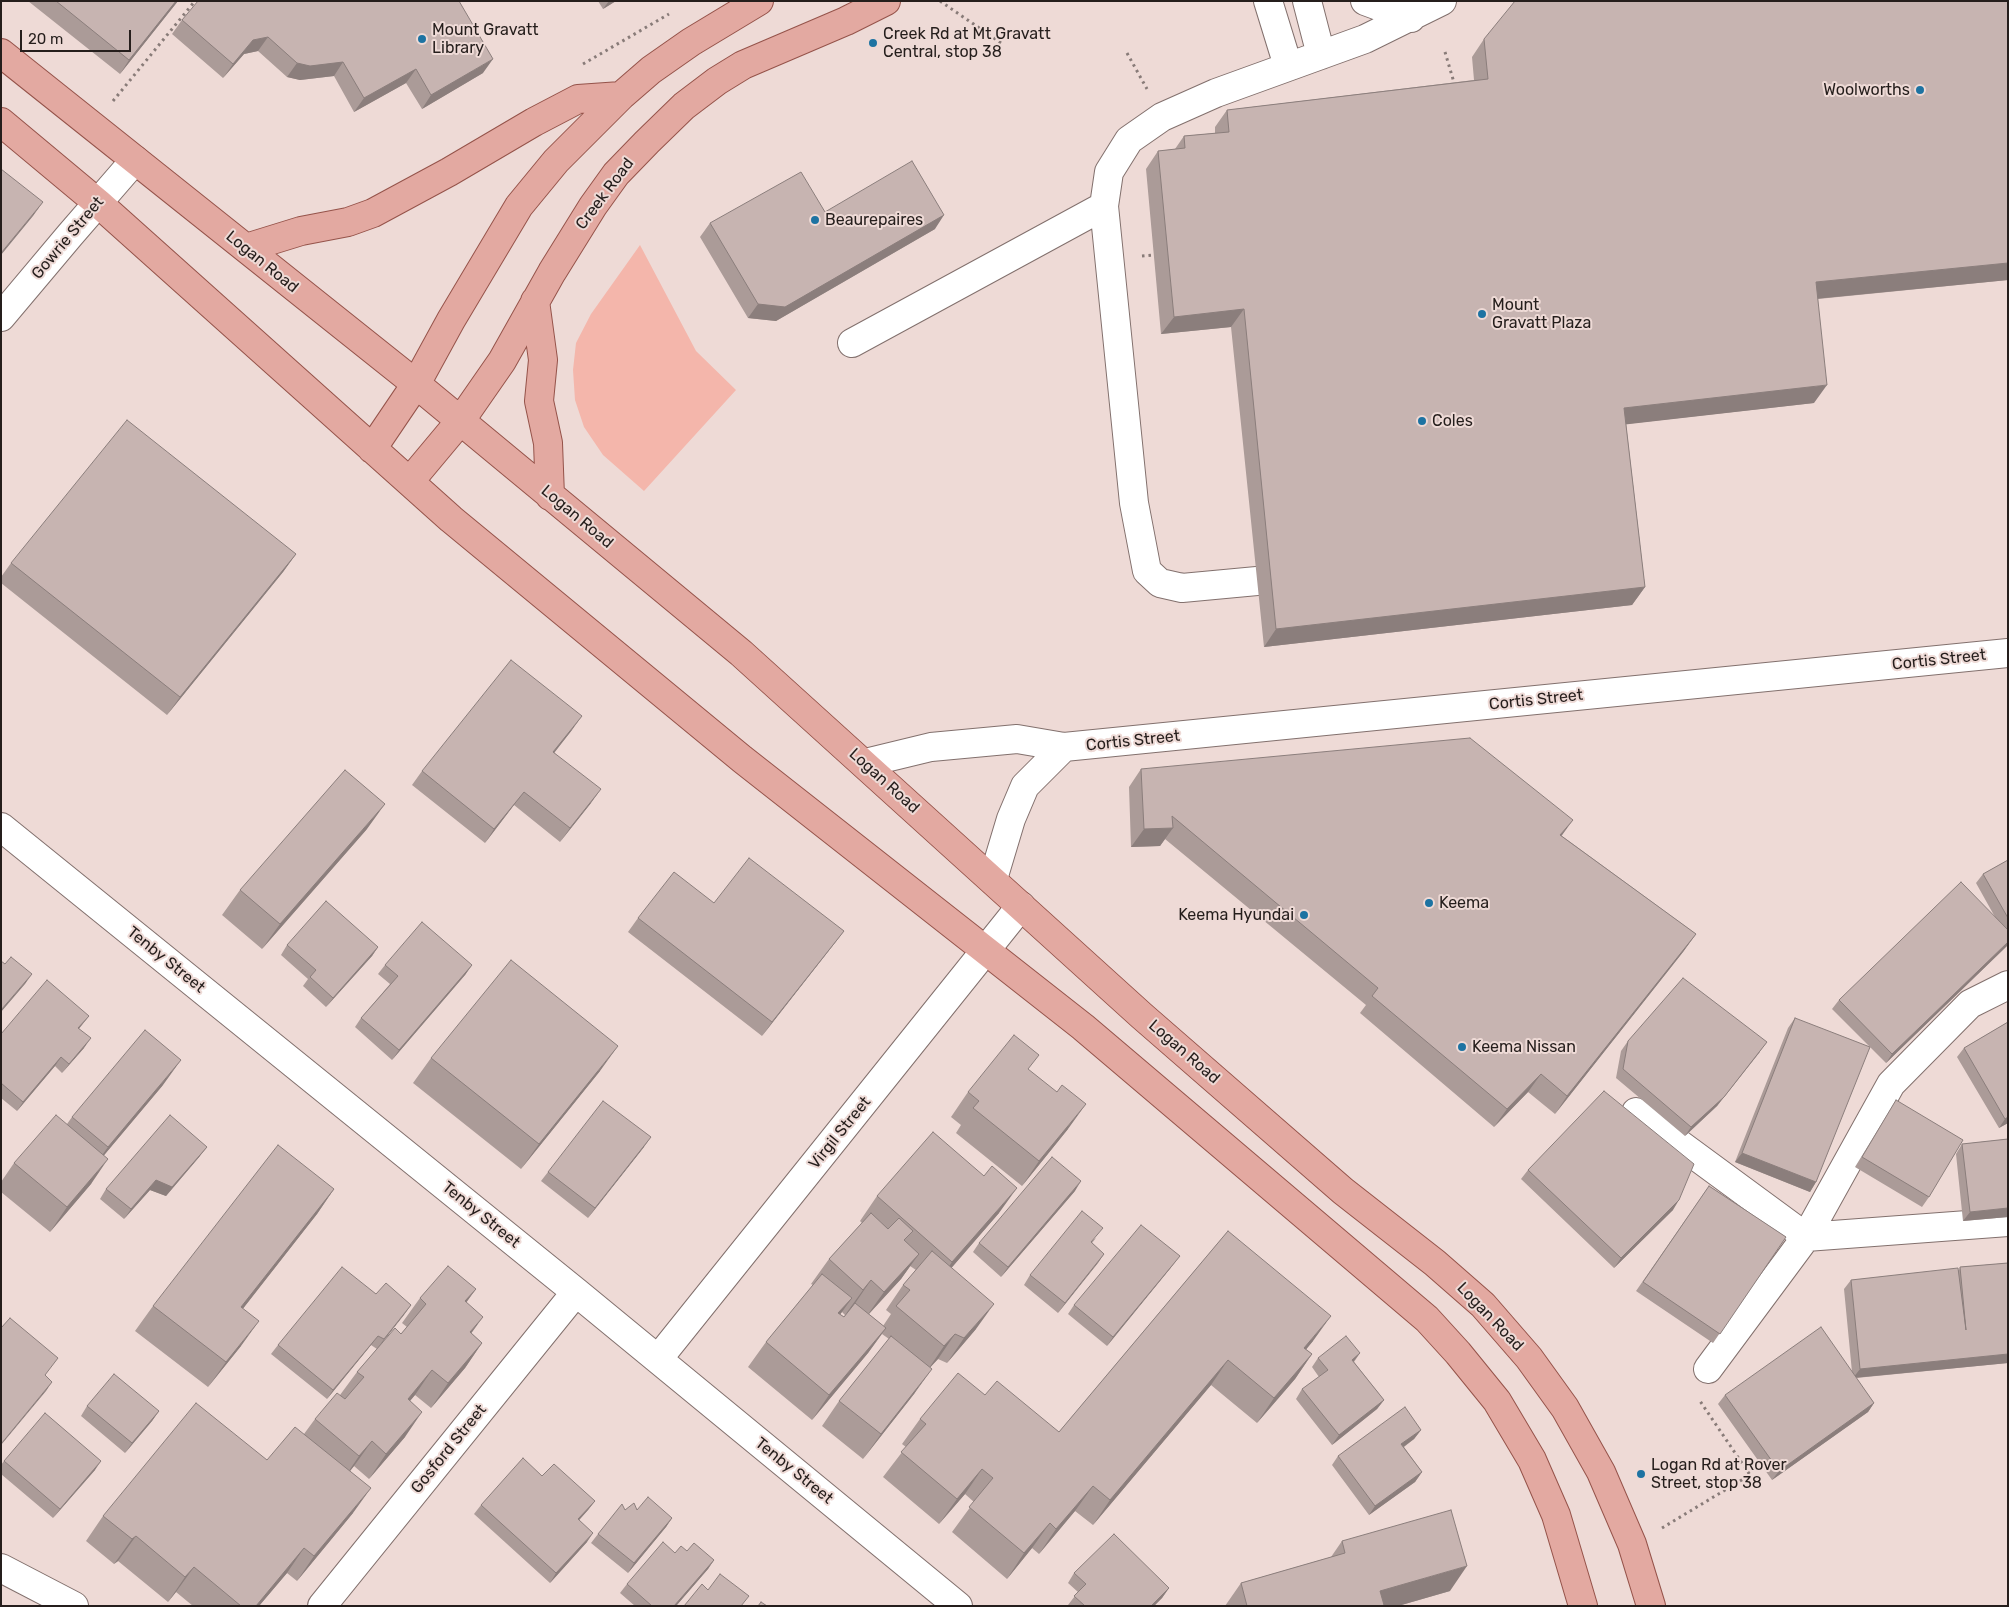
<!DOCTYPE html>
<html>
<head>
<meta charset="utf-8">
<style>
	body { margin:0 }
	#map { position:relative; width:2009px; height:1607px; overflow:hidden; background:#eedad6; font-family:Rubik,sans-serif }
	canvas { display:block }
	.frame { position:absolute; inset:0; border:2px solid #251e1c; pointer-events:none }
	.scale { position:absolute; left:20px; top:30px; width:111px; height:22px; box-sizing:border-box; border:2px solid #251e1c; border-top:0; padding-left:6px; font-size:15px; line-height:18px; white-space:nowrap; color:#251e1c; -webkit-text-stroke:4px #eedad6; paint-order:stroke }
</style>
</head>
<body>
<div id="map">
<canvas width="2009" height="1607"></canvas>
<div class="frame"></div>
<div class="scale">20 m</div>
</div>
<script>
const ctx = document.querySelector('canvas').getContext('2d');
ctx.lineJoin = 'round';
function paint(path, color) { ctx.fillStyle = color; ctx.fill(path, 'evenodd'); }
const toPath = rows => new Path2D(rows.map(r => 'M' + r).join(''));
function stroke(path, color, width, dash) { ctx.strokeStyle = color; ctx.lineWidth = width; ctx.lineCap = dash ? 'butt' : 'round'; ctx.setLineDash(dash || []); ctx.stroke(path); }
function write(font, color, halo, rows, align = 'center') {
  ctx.font = font + ' Rubik,sans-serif'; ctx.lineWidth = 4; ctx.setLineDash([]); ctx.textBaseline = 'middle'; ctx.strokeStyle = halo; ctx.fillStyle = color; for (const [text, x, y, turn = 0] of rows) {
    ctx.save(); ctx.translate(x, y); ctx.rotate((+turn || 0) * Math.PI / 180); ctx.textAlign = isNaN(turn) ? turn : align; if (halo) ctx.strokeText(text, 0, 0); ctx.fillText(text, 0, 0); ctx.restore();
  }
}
paint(toPath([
	[640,245,696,351,736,390,644,491,603,455,584,427,575,400,573,370,576,343,591,314]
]), '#f4b6ab');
const minor = toPath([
	[1268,1,1288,66],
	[1307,1,1321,55],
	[1365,1,1411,18],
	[1,317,70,235,135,160],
	[852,343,1104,206],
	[1257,581,1182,588,1160,583,1147,571,1134,503,1104,206,1109,172,1129,140,1162,117,1216,93,1365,39,1442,1],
	[865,763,931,747,1017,739,1064,747,2008,653],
	[1,827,576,1292,958,1606],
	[993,879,1011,819,1025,786,1064,747],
	[1636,1112,1806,1237,1891,1084,1970,1004,2008,985],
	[658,1359,1021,906],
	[1708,1369,1806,1237,2008,1222],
	[1,1568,74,1606],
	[322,1606,576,1292]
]);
const major = toPath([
	[1,53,416,384,741,653,1142,1016,1343,1191,1435,1263,1483,1305,1529,1358,1565,1408,1601,1472,1632,1544,1651,1606],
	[1,122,98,203,451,519,742,759,1083,1027,1427,1319,1458,1353,1497,1401,1532,1460,1556,1515,1583,1606],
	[246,248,301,231,348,222,373,213,449,172,534,122,578,99,621,96],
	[535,301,543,360,539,401,548,443,550,496],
	[372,449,416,384,451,320,519,206,556,161,621,96,651,70,691,42,759,1],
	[410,481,461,420,502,361,552,272,593,206,616,174,647,142,684,106,717,81,743,65,846,21,886,1]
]);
stroke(minor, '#82706d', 30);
stroke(major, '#95534a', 30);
stroke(toPath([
	[940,1,1004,45],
	[1445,52,1455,86],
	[1127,53,1147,89],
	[583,64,669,14],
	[113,101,195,1],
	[1142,256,1154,255],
	[1662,1528,1750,1475,1700,1401]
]), '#887b78', 3, [2.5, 4]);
stroke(minor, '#fff', 28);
stroke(major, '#e3a9a1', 28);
paint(toPath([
	[28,1,178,1,120,74],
	[598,1,616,1,603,9],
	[2008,1,2008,280,1818,299,1814,403,1626,424,1645,587,1632,605,1264,647,1231,327,1161,334,1146,169,1158,151,1175,149,1184,136,1215,133,1215,127,1227,110,1474,80,1472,57,1484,39],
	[182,20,483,73,422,109,406,83,354,112,334,76,300,80,287,77,258,51,244,54,223,78,172,34],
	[710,223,935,229,776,321,748,318,700,237],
	[296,554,283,572,167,715,1,583,1,577,11,563],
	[572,730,554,752,591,803,560,842,514,805,485,843,412,785,422,771],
	[1141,769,1562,836,1696,934,1683,952,1555,1114,1528,1092,1494,1127,1360,1013,1366,1005,1165,839,1160,846,1131,847,1129,787],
	[367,829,262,949,222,915,240,890],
	[2008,860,2008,945,1886,1063,1832,1009,1839,1000,1995,917,1976,883,1983,874],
	[714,903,844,931,834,944,762,1036,628,932,638,918],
	[287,945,378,947,372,956,326,1007,303,986,308,979,281,955],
	[385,965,472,965,465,975,392,1060,355,1027,361,1018,390,984,378,974],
	[89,1016,79,1028,84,1048,62,1073,55,1066,17,1111,1,1098,1,1034],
	[1795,1018,1816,1182,1810,1192,1735,1162,1788,1028],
	[2008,1022,2008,1123,1999,1128,1957,1057,1964,1048],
	[1628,1041,1760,1052,1717,1106,1685,1136,1616,1078,1621,1051],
	[431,1058,600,1071,521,1169,413,1083],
	[1029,1070,1068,1129,1022,1186,956,1133,961,1125,951,1117,968,1092],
	[163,1085,104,1155,91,1184,50,1232,1,1192,1,1182,14,1163,67,1124,72,1117],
	[1896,1100,1929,1197,1922,1207,1855,1167,1890,1110],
	[2008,1139,2008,1217,1963,1221,1956,1154,1962,1144],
	[644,1147,588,1218,541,1181,548,1172],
	[200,1156,166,1196,150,1190,124,1219,100,1199,106,1189],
	[1528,1170,1673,1210,1614,1268,1521,1179],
	[1709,1186,1786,1237,1713,1343,1636,1291],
	[334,1189,317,1214,243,1308,241,1346,208,1387,135,1331,153,1306],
	[1075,1191,1001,1277,973,1252,979,1243],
	[877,1196,999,1213,951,1268,976,1329,947,1363,938,1359,930,1367,914,1394,863,1459,822,1426,839,1401,889,1339,882,1334,868,1353,812,1420,748,1367,766,1342,813,1285,811,1284,829,1259,862,1223,860,1221],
	[910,1266,916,1270,903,1285,886,1310,891,1314,883,1326,869,1314,901,1279],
	[842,1312,845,1315,844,1317,840,1314],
	[1228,1231,1313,1341,1306,1349,1312,1354,1295,1379,1257,1423,1211,1385,1093,1525,1075,1511,1039,1554,1032,1548,1007,1579,952,1532,974,1502,965,1494,939,1524,883,1477,906,1447,902,1444,920,1419,985,1395,1059,1432],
	[1096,1238,1092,1243,1104,1254,1058,1313,1024,1285,1030,1275],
	[2008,1263,2008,1363,1856,1378,1874,1403,1868,1412,1772,1480,1718,1404,1725,1395,1852,1372,1844,1289,1851,1280,1959,1270,1960,1267],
	[1173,1265,1107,1346,1068,1314,1074,1305],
	[476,1289,466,1302,471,1333,482,1343,465,1368,431,1408,415,1395,410,1401,405,1437,369,1479,354,1466,350,1471,353,1513,297,1581,287,1573,259,1606,193,1606,176,1592,168,1602,118,1561,114,1564,86,1541,103,1516,267,1460,304,1434,315,1419,340,1395,357,1372,377,1349,371,1345,327,1399,271,1354,278,1345,376,1294,411,1305,381,1344,401,1334,407,1327,402,1323,420,1298],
	[1360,1353,1354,1362,1384,1400,1377,1409,1332,1445,1296,1399,1302,1389,1319,1377,1312,1367,1318,1358],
	[87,1406,159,1411,152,1421,125,1453,81,1416],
	[1421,1430,1414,1439,1404,1447,1422,1472,1415,1482,1369,1515,1332,1465,1338,1456],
	[4,1461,95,1470,53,1518,1,1474,1,1465],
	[542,1476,595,1501,588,1510,579,1520,587,1542,550,1583,474,1514,481,1505],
	[625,1510,637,1510,672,1518,666,1527,628,1573,591,1543,598,1534],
	[1342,1541,1450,1591,1398,1606,1225,1606,1241,1583,1331,1557],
	[687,1551,714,1560,708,1569,676,1606,635,1606,620,1593,627,1584,675,1553],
	[1074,1573,1169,1588,1162,1598,1154,1606,1069,1606,1068,1605,1078,1592,1068,1583]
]), '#ab9b98');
paint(toPath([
	[176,1,178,1,120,74,129,60],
	[609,1,616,1,603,9],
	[268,37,258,51,244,54,223,78,233,64,253,40],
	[493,59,483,73,422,109,431,95],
	[343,62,334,76,300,80,287,77,297,63],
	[416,69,406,83,354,112,364,98],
	[43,202,33,216,1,255,1,253],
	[944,215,935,229,776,321,748,318,758,304],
	[2008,263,2008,280,1804,300,1816,282],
	[1244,309,1231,327,1161,334,1174,317],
	[1827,385,1814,403,1612,426,1624,408],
	[296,554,283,572,167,715,180,697],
	[1645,587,1632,605,1264,647,1276,629],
	[582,716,572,730,544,766,553,752],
	[601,789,591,803,560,842,570,828],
	[524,792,514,805,485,843,494,829],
	[385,804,367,829,262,949,280,924],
	[1573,820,1560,838,1560,835],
	[1173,828,1160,846,1131,847,1144,829],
	[844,931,834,944,762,1036,772,1022],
	[1696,934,1683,952,1555,1114,1567,1096],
	[2008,942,2008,945,1886,1063,1892,1054],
	[378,947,372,956,326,1007,333,998],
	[472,965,465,975,392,1060,399,1050],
	[32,974,25,984,1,1012,1,1010],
	[89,1016,82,1025,72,1037,78,1028],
	[91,1038,84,1048,62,1073,69,1064],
	[1767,1042,1717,1106,1685,1136,1691,1127],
	[618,1046,600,1071,521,1169,539,1144],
	[61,1057,55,1066,17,1111,23,1102],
	[181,1060,163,1085,90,1172,108,1147],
	[1541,1074,1528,1092,1494,1127,1507,1109],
	[1086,1104,1068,1129,1022,1186,1039,1161],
	[2008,1117,2008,1123,1999,1128,2005,1119],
	[651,1137,644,1147,588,1218,595,1208],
	[207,1147,200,1156,166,1196,150,1190,124,1219,131,1209,156,1180],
	[1742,1153,1816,1182,1810,1192,1735,1162],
	[108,1159,91,1184,50,1232,67,1207],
	[1081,1181,1075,1191,1001,1277,1008,1267],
	[1017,1188,999,1213,935,1287,952,1262],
	[334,1189,317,1214,224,1333,241,1307],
	[1679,1200,1673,1210,1614,1268,1621,1258],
	[2008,1208,2008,1217,1963,1221,1970,1212],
	[919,1254,901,1279,866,1317,884,1292],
	[1104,1254,1098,1263,1058,1313,1065,1303],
	[1180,1256,1173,1265,1107,1346,1113,1337],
	[871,1280,854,1305,845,1315,863,1290],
	[476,1289,458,1314,465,1301],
	[852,1298,834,1323,838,1313],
	[994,1304,976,1329,947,1363,964,1338],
	[411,1305,404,1315,377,1349,384,1339],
	[1331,1316,1313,1341,1287,1373,1304,1348],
	[483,1317,465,1342,470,1332],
	[259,1321,241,1346,208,1387,226,1362],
	[886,1328,868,1353,812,1420,829,1395],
	[955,1334,938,1359,927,1371,944,1346],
	[378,1336,371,1345,327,1399,333,1390],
	[482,1343,465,1368,431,1408,448,1383],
	[1360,1353,1353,1362,1352,1360],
	[1312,1354,1295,1379,1257,1423,1274,1398],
	[2008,1354,2008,1363,1853,1378,1860,1369],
	[1228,1360,1211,1385,1093,1525,1110,1500],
	[932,1369,914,1394,863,1459,881,1434],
	[432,1370,415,1395,390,1424,408,1399],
	[52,1382,46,1391,1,1445,1,1444],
	[1384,1400,1377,1409,1332,1445,1339,1435],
	[1874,1403,1868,1412,1772,1480,1779,1471],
	[159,1411,152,1421,125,1453,132,1443],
	[422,1412,405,1437,369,1479,386,1454],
	[1421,1430,1414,1439,1395,1453,1401,1444],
	[372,1441,354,1466,342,1481,359,1456],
	[101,1461,95,1470,53,1518,60,1509],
	[982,1469,965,1494,939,1524,957,1499],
	[1422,1472,1415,1482,1369,1515,1375,1506],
	[1093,1486,1075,1511,1039,1554,1056,1529],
	[371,1488,353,1513,297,1581,314,1556],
	[595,1501,588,1510,572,1528,578,1519],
	[672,1518,666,1527,628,1573,634,1563],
	[1050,1523,1032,1548,1007,1579,1024,1553],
	[593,1533,587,1542,550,1583,556,1573],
	[136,1536,118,1561,114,1564,132,1539],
	[304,1548,287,1573,259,1606,256,1606],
	[714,1560,708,1569,676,1606,674,1606],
	[1467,1566,1450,1591,1398,1606,1370,1606,1380,1591],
	[194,1567,176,1592,168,1602,185,1577],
	[1169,1588,1162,1598,1154,1606,1151,1606]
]), '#8b7e7c');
const building = toPath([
	[56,1,176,1,129,60,56,1],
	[198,1,459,1,493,59,431,95,416,69,364,98,343,62,310,66,297,63,268,37,253,40,233,64,182,20,198,1],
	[1515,1,2008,1,2008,263,1816,282,1827,385,1624,408,1645,587,1276,629,1244,309,1174,317,1158,151,1185,148,1184,136,1229,132,1227,110,1488,79,1484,39,1515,1],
	[912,161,944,215,785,307,758,304,710,223,801,172,825,212,912,161],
	[1,169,43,202,1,253,1,169],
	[127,420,296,554,180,697,11,563,127,420],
	[511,660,582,716,553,752,601,789,570,828,524,792,494,829,422,771,511,660],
	[1470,738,1573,820,1560,835,1696,934,1567,1096,1541,1074,1507,1109,1372,996,1378,988,1172,816,1173,828,1144,829,1141,769,1470,738],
	[345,770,385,804,280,924,240,890,345,770],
	[749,858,844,931,772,1022,638,918,674,872,714,903,749,858],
	[2008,860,2008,918,1983,874,2008,860],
	[1961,882,2008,930,2008,942,1892,1054,1839,1000,1961,882],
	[326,901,378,947,333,998,310,977,316,970,287,945,326,901],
	[422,922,472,965,399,1050,361,1018,398,976,385,965,422,922],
	[11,957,32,974,1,1010,1,961,5,964,11,957],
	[511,960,618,1046,539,1144,431,1058,511,960],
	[1683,978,1767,1042,1724,1097,1691,1127,1623,1069,1628,1041,1683,978],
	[47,980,89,1016,78,1028,91,1038,69,1064,61,1057,23,1102,1,1083,1,1034,47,980],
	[1795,1018,1870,1047,1816,1182,1742,1153,1795,1018],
	[2008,1022,2008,1117,2005,1119,1964,1048,2008,1022],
	[145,1030,181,1060,108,1147,72,1117,145,1030],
	[1014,1035,1039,1055,1028,1069,1057,1092,1062,1085,1086,1104,1039,1161,973,1108,979,1101,968,1092,1014,1035],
	[1604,1091,1694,1164,1679,1200,1621,1258,1528,1170,1604,1091],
	[1896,1100,1963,1140,1929,1197,1862,1157,1896,1100],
	[603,1101,651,1137,595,1208,548,1172,603,1101],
	[56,1115,108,1159,67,1207,14,1163,56,1115],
	[170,1115,207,1147,172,1187,156,1180,131,1209,106,1189,170,1115],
	[933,1132,984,1176,992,1166,1017,1188,952,1262,877,1196,933,1132],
	[2008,1139,2008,1208,1970,1212,1962,1144,2008,1139],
	[278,1145,334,1189,241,1307,259,1321,226,1362,153,1306,278,1145],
	[1052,1157,1081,1181,1008,1267,979,1243,1052,1157],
	[1709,1186,1786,1237,1720,1334,1643,1282,1709,1186],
	[1082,1211,1103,1228,1091,1242,1104,1254,1065,1303,1030,1275,1082,1211],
	[871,1213,888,1229,899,1218,913,1231,904,1240,919,1254,884,1292,871,1280,863,1290,829,1259,871,1213],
	[1141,1225,1180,1256,1113,1337,1074,1305,1141,1225],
	[1228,1231,1331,1316,1304,1348,1312,1354,1274,1398,1228,1360,1110,1500,1093,1486,1056,1529,1050,1523,1024,1553,969,1507,993,1478,982,1469,957,1499,901,1452,926,1424,920,1419,958,1373,985,1395,997,1381,1059,1432,1228,1231],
	[932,1251,994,1304,964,1338,955,1334,944,1346,896,1306,910,1290,903,1285,932,1251],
	[2008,1263,2008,1354,1860,1369,1851,1280,1958,1268,1966,1330,1960,1267,2008,1263],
	[448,1266,476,1289,465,1301,483,1317,470,1332,482,1343,448,1383,432,1370,408,1399,422,1412,386,1454,372,1441,359,1456,315,1419,337,1393,345,1399,364,1377,357,1372,395,1328,401,1334,426,1304,420,1298,448,1266],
	[342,1267,376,1294,386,1283,411,1305,384,1339,378,1336,333,1390,278,1345,342,1267],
	[822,1274,852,1298,838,1313,844,1317,855,1303,886,1328,829,1395,766,1342,822,1274],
	[10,1318,58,1358,45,1375,52,1382,1,1444,1,1328,10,1318],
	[1821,1327,1874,1403,1779,1471,1725,1395,1821,1327],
	[891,1336,932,1369,881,1434,839,1401,891,1336],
	[1346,1336,1360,1353,1352,1360,1384,1400,1339,1435,1302,1389,1328,1370,1318,1358,1346,1336],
	[114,1374,159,1411,132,1443,87,1406,114,1374],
	[196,1403,267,1460,295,1427,371,1488,314,1556,304,1548,256,1606,241,1606,194,1567,185,1577,136,1536,132,1539,103,1516,196,1403],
	[1405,1407,1421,1430,1401,1444,1422,1472,1375,1506,1338,1456,1405,1407],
	[45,1413,101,1461,60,1509,4,1461,45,1413],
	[523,1458,542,1476,554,1464,595,1501,578,1519,593,1533,556,1573,481,1505,523,1458],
	[648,1497,672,1518,634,1563,598,1534,622,1504,625,1510,634,1503,637,1510,648,1497],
	[1451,1510,1467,1566,1380,1591,1384,1605,1382,1606,1247,1606,1241,1583,1345,1553,1342,1541,1451,1510],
	[1114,1534,1169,1588,1151,1606,1085,1606,1074,1596,1086,1584,1074,1573,1114,1534],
	[663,1542,675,1553,681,1546,687,1551,694,1543,714,1560,674,1606,652,1606,627,1584,663,1542],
	[720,1574,749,1596,741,1606,684,1606,702,1584,708,1590,720,1574],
	[761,1602,767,1606,758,1606,761,1602]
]);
paint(building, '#c7b4b1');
stroke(building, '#8b7e7c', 1);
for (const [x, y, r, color] of [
	[422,39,5,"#1d73a2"],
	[873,43,5,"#1d73a2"],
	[1920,90,5,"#1d73a2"],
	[815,220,5,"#1d73a2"],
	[1482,314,5,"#1d73a2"],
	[1422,421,5,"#1d73a2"],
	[1429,903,5,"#1d73a2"],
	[1304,915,5,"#1d73a2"],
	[1462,1047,5,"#1d73a2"],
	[1641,1474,5,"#1d73a2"]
]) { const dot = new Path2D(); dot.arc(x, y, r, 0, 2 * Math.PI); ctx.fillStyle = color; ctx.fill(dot); stroke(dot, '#eedad6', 2); }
write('16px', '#251e1c', '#eedad6', [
	["Mount Gravatt",432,30],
	["Library",432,48],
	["Creek Rd at Mt Gravatt",883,34],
	["Central, stop 38",883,52],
	["Woolworths",1910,90,"right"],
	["Beaurepaires",825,220],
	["Mount",1492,305],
	["Gravatt Plaza",1492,323],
	["Coles",1432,421],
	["Keema",1439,903],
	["Keema Hyundai",1294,915,"right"],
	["Keema Nissan",1472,1047],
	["Logan Rd at Rover",1651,1465],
	["Street, stop 38",1651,1483]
], 'left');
write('16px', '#251e1c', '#eedad6', [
	["Creek Road",605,194,-53],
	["Gowrie Street",68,238,-50],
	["Logan Road",262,262,39],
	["Logan Road",577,517,40],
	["Cortis Street",1939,660,-6],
	["Cortis Street",1536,700,-6],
	["Cortis Street",1133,741,-6],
	["Logan Road",884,781,42],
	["Tenby Street",166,960,39],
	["Logan Road",1184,1052,41],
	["Virgil Street",840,1133,-51],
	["Tenby Street",481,1215,39],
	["Logan Road",1490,1317,46],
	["Gosford Street",449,1449,-51],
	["Tenby Street",794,1471,39]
]);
</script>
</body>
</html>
